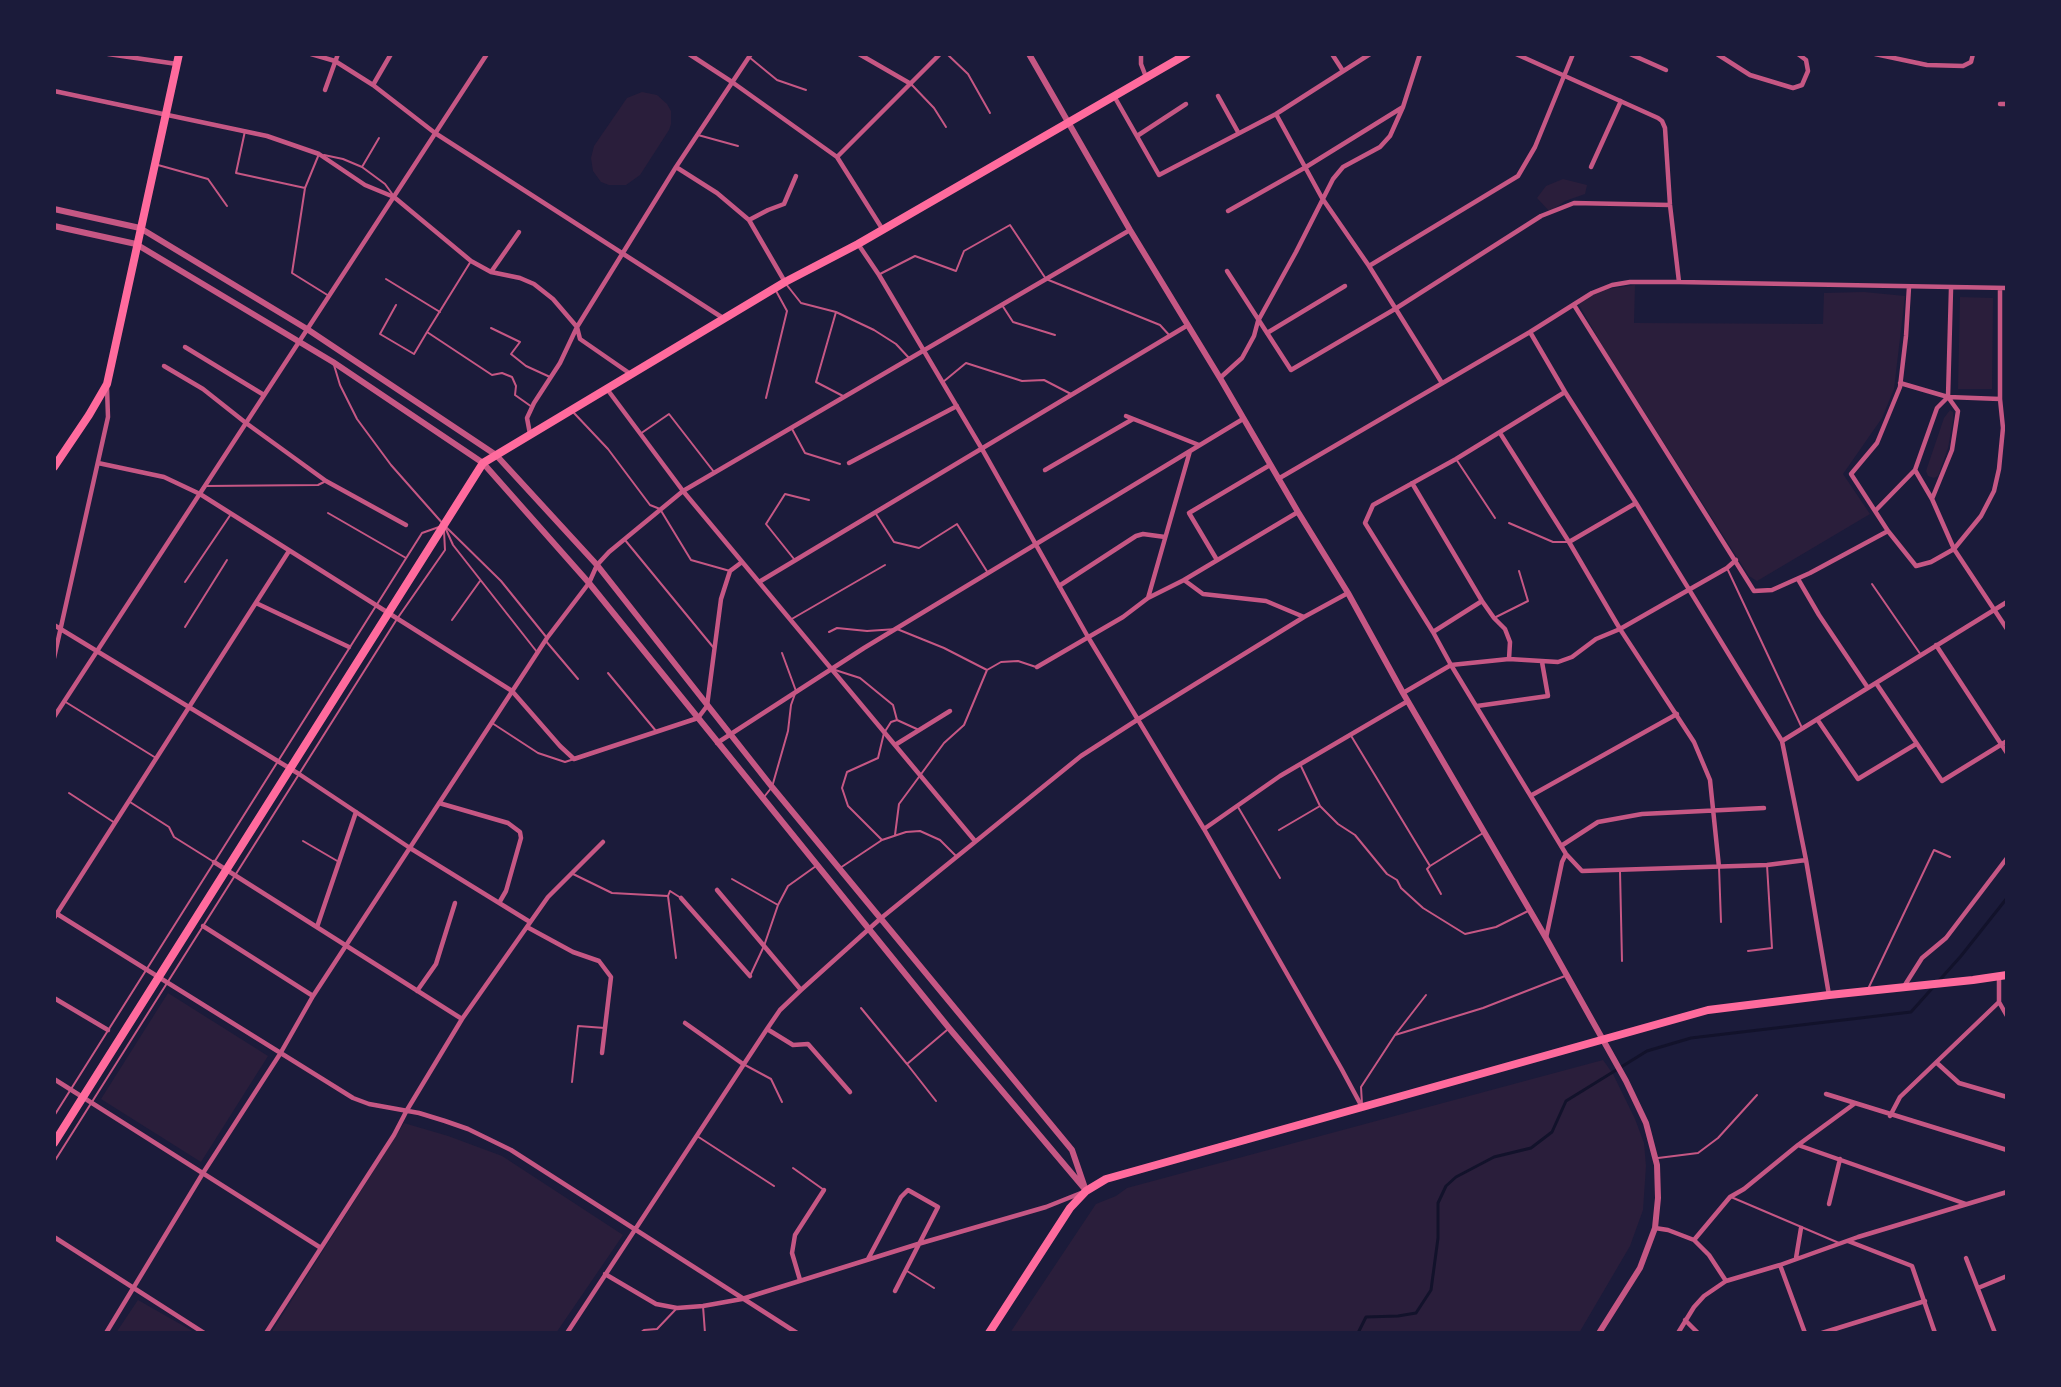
<!DOCTYPE html>
<html>
<head>
<meta charset="utf-8">
<style>
	body { margin:0 }
	#map { position:relative; width:2061px; height:1387px; overflow:hidden; background:#1b1b3a; font-family:Rubik,sans-serif }
	canvas { display:block }
	.frame { position:absolute; inset:0; border:56px solid #1b1b3a; pointer-events:none }
</style>
</head>
<body>
<div id="map">
<canvas width="2061" height="1387"></canvas>
<div class="frame"></div>
</div>
<script>
const ctx = document.querySelector('canvas').getContext('2d');
ctx.lineJoin = 'round';
function paint(path, color) { ctx.fillStyle = color; ctx.fill(path, 'evenodd'); }
const toPath = rows => new Path2D(rows.map(r => 'M' + r).join(''));
function stroke(path, color, width, dash) { ctx.strokeStyle = color; ctx.lineWidth = width; ctx.lineCap = dash ? 'butt' : 'round'; ctx.setLineDash(dash || []); ctx.stroke(path); }
paint(toPath([
	[642,92,657,95,667,104,671,111,671,124,669,130,640,175,626,185,609,185,601,182,593,171,591,158,594,146,627,98],
	[1563,179,1587,185,1585,194,1565,201,1550,212,1537,198,1546,186],
	[1635,285,1634,323,1823,324,1824,293,1864,292,1905,296,1894,389,1882,418,1843,474,1870,514,1757,581,1749,576,1606,352,1578,303,1601,290],
	[1960,297,1993,298,1992,389,1958,389],
	[1950,410,1953,412,1953,420,1948,448,1938,476,1934,478,1928,476,1926,471,1944,418],
	[168,993,268,1056,201,1162,101,1099],
	[1603,1060,1613,1074,1635,1119,1644,1143,1646,1166,1643,1210,1630,1246,1579,1333,1010,1333,1096,1204,1116,1196,1127,1188],
	[404,1123,448,1136,502,1156,623,1235,556,1333,271,1333],
	[138,1300,196,1333,116,1333]
]), '#2a1e3b');
stroke(toPath([
	[1358,1333,1366,1317,1398,1316,1416,1313,1431,1290,1438,1238,1438,1203,1446,1186,1456,1177,1494,1157,1531,1148,1552,1132,1566,1101,1647,1051,1691,1038,1911,1012,1961,956,2007,898]
]), '#12122b', 3);
stroke(toPath([
	[947,54,968,74,990,113],
	[749,57,777,80,806,90],
	[911,84,934,108,946,127],
	[245,131,236,173,305,188,319,154],
	[698,135,738,146],
	[324,155,343,159,362,167,385,184,393,195],
	[158,165,208,179,227,206],
	[362,167,379,138],
	[305,188,292,273,329,296],
	[880,274,915,256,956,271,964,251,1010,225,1046,279,1160,325,1170,336],
	[386,279,440,312],
	[786,284,801,303,836,312,874,330,896,344,909,358],
	[396,305,380,334,414,354,427,332,492,375,502,373,512,377,516,386,515,395,532,407],
	[1002,305,1013,322,1055,335],
	[836,312,816,382,843,396],
	[491,328,520,342,511,354,526,366,550,377],
	[427,332,471,261],
	[334,365,340,385,357,419,391,465,444,525,453,545,537,652],
	[943,382,966,363,1022,381,1044,380,1071,394],
	[766,398,787,311,775,289],
	[574,413,608,449,650,505,660,509,691,560,730,571],
	[791,427,805,453,840,464],
	[640,434,669,414,714,472],
	[1456,459,1495,518],
	[205,486,318,485,324,482],
	[328,513,406,558],
	[876,514,894,542,919,548,957,524,988,573],
	[1509,523,1553,542,1569,542],
	[446,527,501,581,547,638],
	[625,540,713,647],
	[794,559,766,524,785,494,809,500],
	[1727,568,1802,728],
	[185,582,231,514],
	[1872,584,1921,655],
	[1494,618,1528,601,1519,571],
	[452,620,480,581],
	[790,620,885,565],
	[185,627,227,560],
	[829,632,837,628,867,631,897,629,944,648,987,670],
	[545,640,578,679],
	[832,669,860,678,893,705,897,720,919,730],
	[608,673,656,731],
	[64,701,156,758],
	[492,723,538,753,565,762,574,759],
	[1350,734,1430,866,1483,833],
	[1300,764,1320,806,1338,824,1355,835,1387,874,1397,880,1401,888,1423,908,1465,934,1496,927,1528,911],
	[69,793,115,823],
	[764,797,772,787,788,731,791,705,796,691,782,653],
	[130,802,169,827,174,837,214,862],
	[1238,807,1280,878],
	[1279,830,1320,806],
	[895,835,899,804,944,743,964,725,987,670,1001,662,1018,661,1036,667],
	[882,840,848,806,842,788,847,772,878,758,884,733,891,722,897,720],
	[303,841,339,862],
	[1430,866,1427,869,1441,894],
	[1719,867,1721,922],
	[840,868,882,840,906,832,920,831,940,840,956,856],
	[1620,871,1622,961],
	[571,873,612,893,668,896,670,891,681,898],
	[732,879,778,905],
	[668,896,676,958],
	[1748,951,1772,948,1767,865],
	[750,976,764,946,778,905,788,886,816,866],
	[1868,989,1934,850,1950,857],
	[861,1008,907,1064,947,1030],
	[1395,1035,1483,1008,1565,976],
	[907,1064,936,1101],
	[745,1065,771,1079,782,1102],
	[572,1082,578,1026,605,1028],
	[1362,1104,1361,1087,1395,1035,1426,995],
	[54,1116,422,533,439,527],
	[697,1136,774,1186],
	[1658,1158,1698,1153,1718,1138,1757,1095],
	[54,1162,397,619,445,550,444,531],
	[793,1168,824,1190],
	[1731,1197,1839,1243],
	[907,1271,934,1288],
	[703,1306,705,1333],
	[640,1333,644,1330,657,1329,677,1308]
]), '#c65784', 2);
stroke(toPath([
	[108,54,177,64],
	[311,54,335,61,373,85,435,133,723,318],
	[689,54,732,82,837,157,883,230],
	[859,54,911,84],
	[1141,54,1141,64,1146,77],
	[1332,54,1343,71],
	[1516,54,1658,118,1662,121,1665,128,1670,205,1679,282],
	[1630,54,1666,70],
	[1717,54,1750,75,1793,88,1802,85,1808,71,1806,60,1798,54],
	[1875,54,1927,65,1963,66,1971,62,1973,54],
	[373,85,391,54],
	[325,90,338,54],
	[54,91,267,136,319,154,365,185,394,197,471,261,491,272,520,278,534,284,553,299,577,327,580,339,632,375],
	[1114,96,1159,175,1276,114,1370,54],
	[1218,96,1238,132],
	[2000,104,2007,104],
	[1276,114,1322,198,1369,266,1442,383],
	[1137,136,1186,104],
	[837,157,940,54],
	[676,167,717,193,749,220,785,282],
	[1591,167,1621,101],
	[1228,211,1306,167,1403,107],
	[749,220,768,210,784,204,796,176],
	[858,244,879,275,982,449,1088,637,1204,829,1341,1068,1362,1107],
	[1369,266,1518,176,1535,147,1573,54],
	[1227,271,1291,370,1395,309,1541,216,1574,203,1670,205],
	[491,272,519,232],
	[1574,305,1754,591,1772,590,1810,573,1888,531,1851,474,1877,443,1900,387,1906,336,1909,287],
	[1530,332,1565,392,1636,503,1782,741,1806,860,1829,995],
	[1267,333,1345,286],
	[185,347,264,395],
	[164,366,203,389,246,423,326,481,406,525],
	[1220,378,1242,358,1254,336,1258,321,1296,252,1333,179,1343,167,1380,147,1390,136,1403,107,1420,54],
	[1900,383,1948,397,2000,399],
	[607,389,683,491,975,841],
	[1565,392,1456,459,1373,505,1365,523,1433,632,1451,665,1566,854,1582,871,1767,865,1806,860],
	[1126,416,1199,445],
	[1500,433,1569,542,1620,629,1694,742,1710,780,1719,867],
	[530,434,527,418,534,403,560,363,577,327,676,167,751,54],
	[98,463,164,477,200,494,512,691,560,746,574,759,698,718,707,706,721,599,730,571,742,562],
	[849,463,957,406],
	[1045,470,1133,419],
	[1915,470,1932,499,1954,549,2007,629],
	[1278,479,1530,332,1592,293,1612,285,1630,282,1679,282,2007,288],
	[1412,483,1482,601,1494,618,1505,629,1510,642,1509,659],
	[1932,499,1952,450,1958,411,1948,397],
	[1876,510,1915,470,1937,408,1948,397,1951,289],
	[1888,531,1916,566,1931,562,1954,549,1981,516,1994,491,1999,469,2003,428,2000,399,2000,288],
	[1569,542,1636,503],
	[1217,560,1189,513,1270,465],
	[1798,579,1819,615,1868,688],
	[1184,580,1203,594,1266,601,1304,617],
	[759,582,1188,325],
	[1059,586,1136,536,1143,534,1165,537],
	[1148,598,1190,451],
	[256,603,349,647],
	[54,625,299,774,410,848,530,922],
	[1433,632,1482,601],
	[1936,645,2007,753],
	[54,658,108,417,107,388],
	[1037,667,1123,617,1148,598,1184,580,1298,512],
	[1876,683,1942,781,2007,741],
	[1403,693,1451,665,1509,659,1558,662,1572,657,1596,639,1620,629,1727,568,1736,560],
	[1477,706,1548,696,1542,662],
	[54,717,487,54],
	[1817,719,1858,779,1916,744],
	[1782,741,2007,602],
	[717,743,864,648,1243,419],
	[895,745,950,711],
	[1532,795,1677,714],
	[439,803,508,823,520,832,521,838,506,891,499,903],
	[1204,829,1280,776,1408,701],
	[1561,846,1598,822,1642,814,1764,808],
	[214,862,462,1019],
	[717,890,801,990],
	[681,898,750,976],
	[54,912,353,1098,369,1104,419,1113,445,1121,468,1129,511,1150,797,1333],
	[54,918,289,551],
	[203,926,313,996],
	[317,927,356,812],
	[527,927,573,952,599,961,611,977,602,1053],
	[1546,938,1562,862,1566,854],
	[1903,988,1922,958,1946,938,2007,858],
	[417,991,436,964,455,903],
	[54,998,108,1030],
	[1999,1002,2007,1016],
	[685,1023,743,1064],
	[767,1029,793,1045,808,1044,850,1092],
	[1937,1063,1959,1083,2007,1097],
	[54,1079,321,1248],
	[1826,1094,2007,1150],
	[1890,1116,1900,1097,1999,1002,1999,976],
	[1798,1145,1966,1204],
	[1829,1204,1840,1159],
	[1655,1228,1668,1230,1694,1240,1709,1255,1726,1281],
	[54,1237,204,1333],
	[1694,1240,1730,1197,1744,1189,1798,1145,1854,1104],
	[1848,1241,1912,1266,1935,1333],
	[1796,1258,1801,1228],
	[1966,1258,1995,1333],
	[868,1259,901,1197,908,1190,938,1207,895,1291],
	[1780,1265,1805,1333],
	[605,1274,656,1304,677,1308,703,1306,742,1299,918,1244,1046,1207,1081,1193],
	[800,1280,792,1253,795,1235,824,1190],
	[1978,1288,2007,1276],
	[1685,1320,1698,1333],
	[106,1333,203,1173,280,1054,313,996,547,638,589,583,597,565,609,552,683,491,1130,230],
	[266,1333,394,1135,407,1110,462,1019,548,897,603,842],
	[567,1333,767,1029,780,1010,801,990,880,919,1081,756,1137,720,1304,617,1348,593],
	[1678,1333,1694,1307,1704,1296,1726,1281,1780,1265,1858,1237,2007,1192],
	[1822,1333,1925,1301]
]), '#c65784', 4.5);
stroke(toPath([
	[1029,54,1130,230,1220,378,1298,512,1348,593,1403,693,1546,938,1626,1081,1646,1123,1657,1165,1658,1198,1655,1228,1640,1268,1599,1333],
	[54,209,140,228,307,329,496,455,597,565,772,787,1072,1150,1086,1191],
	[54,226,136,244,333,362,483,463,589,583,949,1028,1084,1188]
]), '#c65784', 6);
stroke(toPath([
	[54,467,89,415,107,384,179,54],
	[54,1143,483,463,785,282,858,244,1187,54],
	[989,1333,1070,1208,1086,1191,1106,1179,1708,1010,1829,995,1973,980,2007,975]
]), '#ff6b9d', 8);
</script>
</body>
</html>
